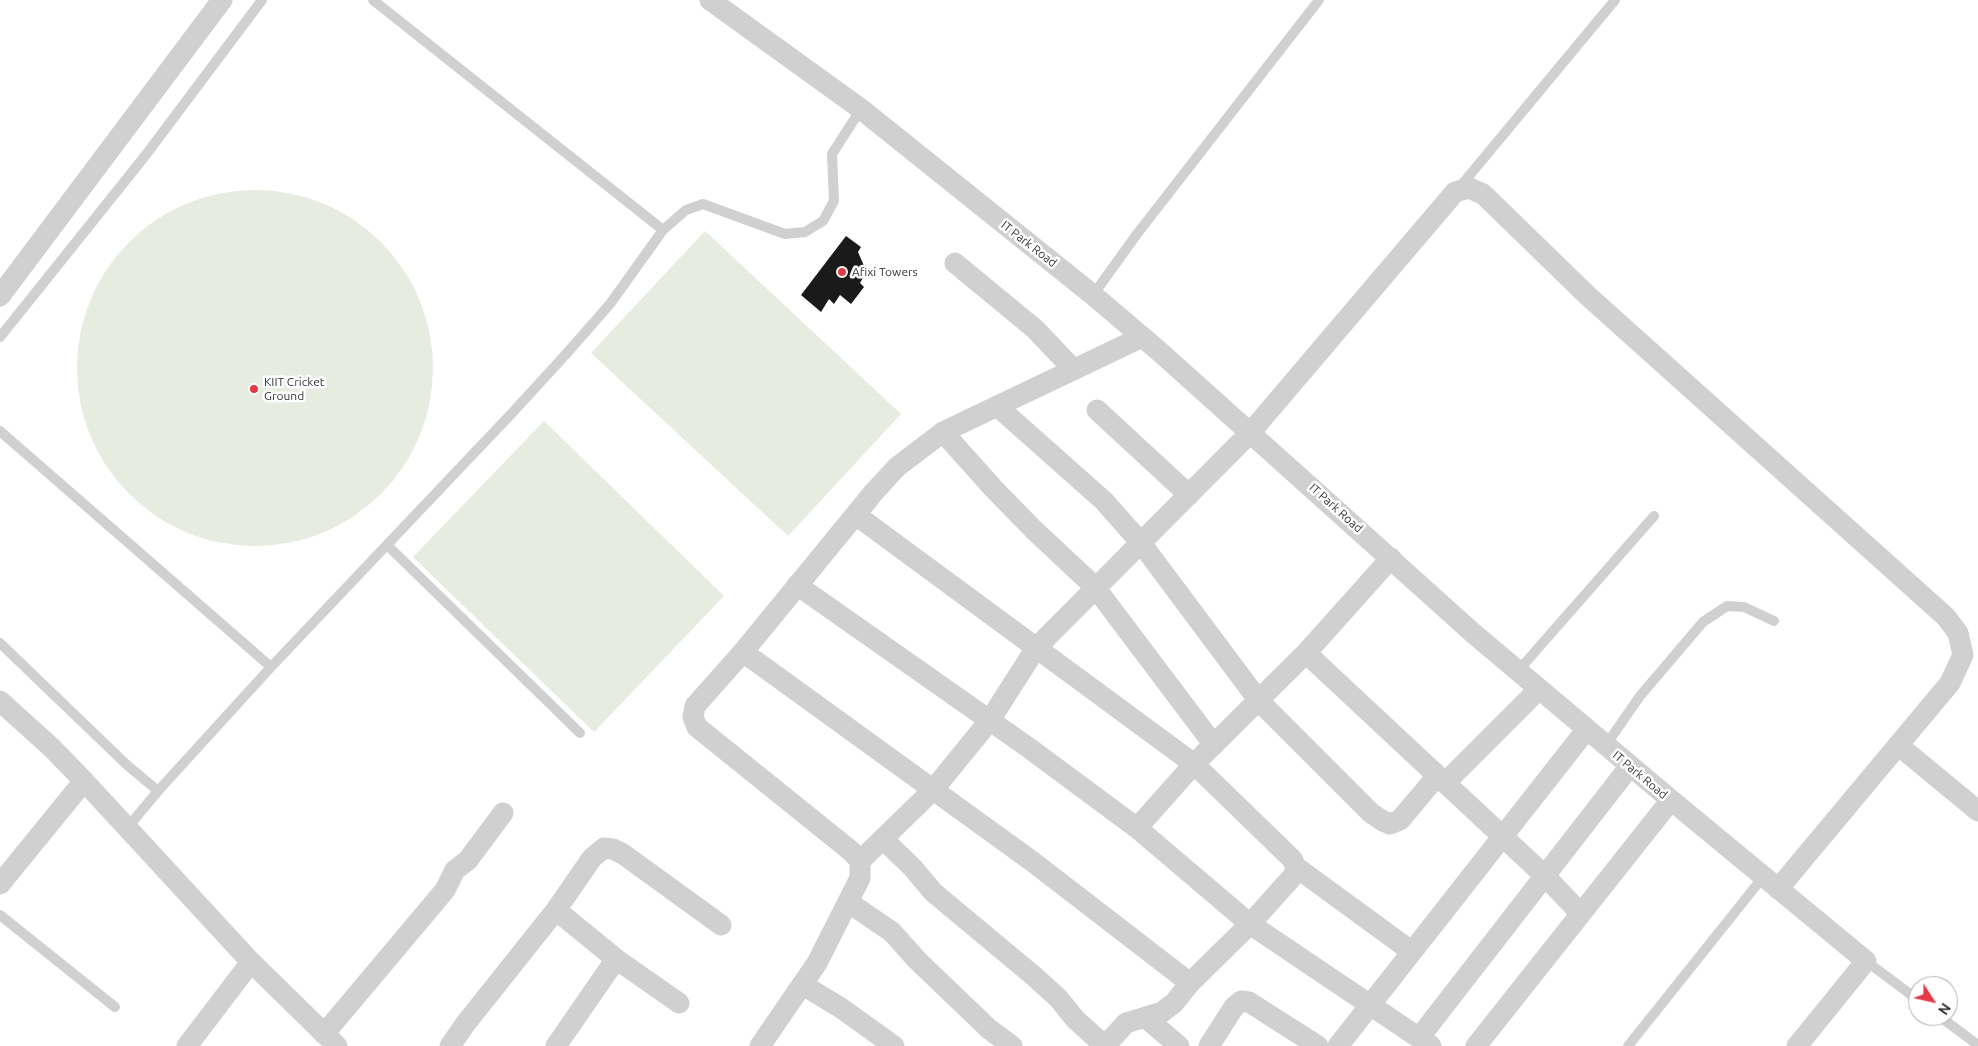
<!DOCTYPE html>
<html>
<head>
<meta charset="utf-8">
<style>
	body { margin:0 }
	#map { position:relative; width:1978px; height:1046px; overflow:hidden; background:#fff; font-family:Ubuntu,sans-serif }
	canvas { display:block }
	.north { position:absolute; left:1908px; top:976px; width:50px; height:50px; box-sizing:border-box; background:#fff; border:1px solid #adadad; border-radius:50%; rotate:125deg; font-size:14px; font-weight:700; line-height:20px; text-align:center; color:#333 }
	.north::after { content:''; display:block; margin:auto; width:18px; height:22px; background:#e63946; clip-path:polygon(50% 0,100% 100%,50% 72%,0 100%) }
</style>
</head>
<body>
<div id="map">
<canvas width="1978" height="1046"></canvas>
<div class="north">N</div>
</div>
<script>
const ctx = document.querySelector('canvas').getContext('2d');
ctx.lineJoin = 'round';
function paint(path, color) { ctx.fillStyle = color; ctx.fill(path, 'evenodd'); }
const toPath = rows => new Path2D(rows.map(r => 'M' + r).join(''));
function stroke(path, color, width, dash) { ctx.strokeStyle = color; ctx.lineWidth = width; ctx.lineCap = dash ? 'butt' : 'round'; ctx.setLineDash(dash || []); ctx.stroke(path); }
function write(font, color, halo, rows, align = 'center') {
  ctx.font = font + ' Ubuntu,sans-serif'; ctx.lineWidth = 5; ctx.setLineDash([]); ctx.textBaseline = 'middle'; ctx.strokeStyle = halo; ctx.fillStyle = color; for (const [text, x, y, turn = 0] of rows) {
    ctx.save(); ctx.translate(x, y); ctx.rotate((+turn || 0) * Math.PI / 180); ctx.textAlign = isNaN(turn) ? turn : align; if (halo) ctx.strokeText(text, 0, 0); ctx.fillText(text, 0, 0); ctx.restore();
  }
}
paint(toPath([
	'77 368a178 178 0 1 1 356 0a178 178 0 1 1-356 0Z',
	[705,231,901,414,788,536,591,353],
	[544,421,724,596,594,732,413,557]
]), '#e6ecdf');
paint(toPath([
	[846,236,861,247,858,252,865,268,864,276,860,283,864,287,851,304,840,295,834,304,829,299,821,312,801,295]
]), '#1a1a1a');
stroke(toPath([
	[373,0,663,230],
	[1459,188,1615,0],
	[1093,295,1137,234,1319,0],
	[0,337,145,156,262,0],
	[0,431,271,667],
	[387,545,580,733],
	[0,643,127,765,158,791],
	[1518,671,1654,516],
	[1606,745,1640,696,1703,622,1727,606,1744,607,1774,621],
	[128,827,158,791,271,667,513,412,567,353,610,304,663,230,686,210,703,204,785,234,805,232,823,221,834,201,832,154,861,109],
	[0,915,115,1007],
	[1866,961,1918,1000],
	[1939,1016,1978,1045],
	[1628,1046,1763,877]
]), '#d0d0d0', 10);
stroke(toPath([
	[710,0,861,109,1093,295,1160,352,1473,633,1671,800,1866,961,1797,1046],
	[955,263,1035,329,1074,370],
	[0,296,222,0],
	[997,406,1104,501,1141,543,1259,701,1371,813,1383,821,1390,824,1400,820,1437,776],
	[1097,410,1189,495],
	[943,432,993,488,1034,530,1095,587,1214,745],
	[856,515,1194,764,1292,859,1296,867,1294,875,1250,924,1190,983,1174,1003,1162,1012,1126,1023,1105,1046],
	[797,585,1029,748,1137,828,1250,924,1431,1046],
	[743,652,1033,862,1190,983],
	[1306,653,1545,876,1581,914],
	[0,701,52,748,84,781,251,962,337,1046],
	[1898,745,1978,811],
	[1445,783,1539,689],
	[1137,828,1194,764,1306,653,1391,558],
	[883,839,913,868,933,892,1035,977,1059,999,1075,1019,1105,1046],
	[860,861,933,790,990,720,1036,648,1250,433,1455,192,1469,188,1483,194,1588,296,1946,617,1958,633,1963,655,1950,683,1778,889],
	[1296,867,1411,951],
	[0,884,84,781],
	[848,902,892,932,917,960,989,1029,1012,1046],
	[556,910,616,959,679,1003],
	[803,985,841,1008,894,1046],
	[1146,1018,1179,1046],
	[324,1034,445,890,455,870,468,860,503,813],
	[1419,1038,1630,766],
	[187,1046,251,962],
	[450,1046,466,1023,556,910,592,858,604,848,613,849,623,854,721,925],
	[556,1046,616,959],
	[760,1046,817,963,860,878,860,861,851,851,697,727,693,717,695,706,743,652,874,492,897,467,943,432,1142,337],
	[1209,1046,1234,1007,1241,1001,1249,1002,1318,1046],
	[1338,1046,1587,729],
	[1476,1046,1671,800]
]), '#d0d0d0', 21);
for (const [x, y, r, color] of [
	[842,272,5,"#e63946"],
	[254,389,5,"#e63946"]
]) { const dot = new Path2D(); dot.arc(x, y, r, 0, 2 * Math.PI); ctx.fillStyle = color; ctx.fill(dot); stroke(dot, '#fff', 2); }
write('12px', '#333', '#fff', [
	["IT Park Road",1029,244,38],
	["IT Park Road",1336,508,42],
	["IT Park Road",1640,775,40]
]);
write('12px', '#333', '#fff', [
	["Afixi Towers",852,272],
	["KIIT Cricket",264,382],
	["Ground",264,396]
], 'left');
</script>
</body>
</html>
